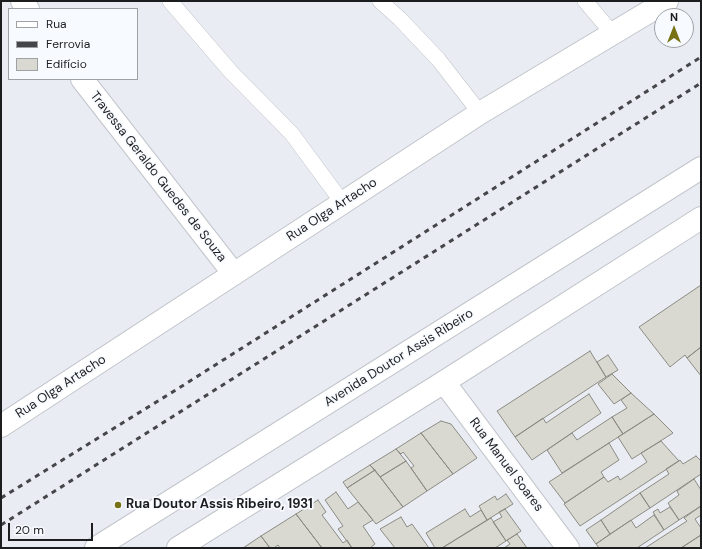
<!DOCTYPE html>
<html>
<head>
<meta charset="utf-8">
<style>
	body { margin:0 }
	#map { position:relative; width:702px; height:549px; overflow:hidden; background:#e9edf3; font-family:"DM Sans",sans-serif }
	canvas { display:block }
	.frame { position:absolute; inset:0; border:2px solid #1c1d1f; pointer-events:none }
	.legend { position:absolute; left:8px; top:8px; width:130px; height:72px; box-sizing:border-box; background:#f7faff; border:1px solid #9fa2a5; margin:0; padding:5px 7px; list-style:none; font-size:12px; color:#1c1d1f }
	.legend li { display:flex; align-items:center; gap:8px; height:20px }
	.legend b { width:20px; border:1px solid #9fa2a5 }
	.north { position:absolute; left:654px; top:8px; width:40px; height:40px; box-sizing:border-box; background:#f7faff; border:1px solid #9fa2a5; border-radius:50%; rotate:0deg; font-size:11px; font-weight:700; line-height:16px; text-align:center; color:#1c1d1f }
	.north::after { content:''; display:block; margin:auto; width:14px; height:18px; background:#767215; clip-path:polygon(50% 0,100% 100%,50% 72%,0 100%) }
	.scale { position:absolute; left:8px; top:523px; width:85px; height:18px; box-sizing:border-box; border:2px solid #1c1d1f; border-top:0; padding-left:5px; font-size:12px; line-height:14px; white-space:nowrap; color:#1c1d1f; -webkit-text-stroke:3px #f7faff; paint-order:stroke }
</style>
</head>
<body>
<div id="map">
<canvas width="702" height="549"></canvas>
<div class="frame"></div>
<ul class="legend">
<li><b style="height:5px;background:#fff"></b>Rua</li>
<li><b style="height:5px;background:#454649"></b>Ferrovia</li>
<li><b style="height:11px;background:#d9d9d2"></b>Edifício</li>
</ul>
<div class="north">N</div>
<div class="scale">20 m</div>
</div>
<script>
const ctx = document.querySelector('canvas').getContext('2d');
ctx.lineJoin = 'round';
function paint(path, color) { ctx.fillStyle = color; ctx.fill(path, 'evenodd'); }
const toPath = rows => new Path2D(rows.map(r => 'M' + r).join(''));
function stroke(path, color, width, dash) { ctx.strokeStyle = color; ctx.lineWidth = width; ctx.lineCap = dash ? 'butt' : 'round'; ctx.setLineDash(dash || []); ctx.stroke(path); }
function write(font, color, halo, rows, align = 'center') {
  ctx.font = font + ' "DM Sans",sans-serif'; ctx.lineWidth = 3.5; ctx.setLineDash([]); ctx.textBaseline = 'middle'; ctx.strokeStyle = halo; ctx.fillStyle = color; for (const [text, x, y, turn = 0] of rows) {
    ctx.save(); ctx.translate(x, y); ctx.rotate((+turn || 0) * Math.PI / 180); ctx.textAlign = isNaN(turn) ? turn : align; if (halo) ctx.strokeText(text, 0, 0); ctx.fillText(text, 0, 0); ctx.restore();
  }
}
const building = toPath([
	[701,285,701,347,687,358,685,355,670,367,639,327,701,285],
	[701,347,701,376,687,358,701,347],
	[590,351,606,377,515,437,497,411,590,351],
	[608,355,618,370,606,377,597,362,608,355],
	[612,374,631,393,614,404,598,384,612,374],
	[631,393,654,414,623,434,612,417,627,408,621,400,631,393],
	[589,394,601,413,532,460,515,437,543,418,546,423,589,394],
	[654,414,673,433,632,459,618,437,654,414],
	[612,417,623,434,562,473,547,450,572,433,577,440,612,417],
	[441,421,451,424,477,458,453,474,421,433,441,421],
	[421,433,453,474,427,491,411,468,414,466,403,452,401,454,396,449,421,433],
	[661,441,679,461,580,526,564,504,604,477,608,482,618,476,620,480,647,462,641,453,661,441],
	[609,443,619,460,601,472,604,477,565,503,549,482,609,443],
	[396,449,406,461,380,477,370,465,396,449],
	[696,456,701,461,701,474,650,508,640,493,669,474,666,469,680,460,683,464,696,456],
	[406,461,427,491,403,507,380,477,406,461],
	[370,465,375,470,347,488,343,482,370,465],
	[375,470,403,507,376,524,347,488,375,470],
	[694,479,701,490,701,506,679,520,668,503,679,495,677,491,694,479],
	[336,492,348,509,358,502,373,520,363,526,375,544,370,548,352,548,338,529,343,526,325,500,336,492],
	[640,493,650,508,610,534,601,520,640,493],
	[506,494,513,504,487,520,479,506,495,496,497,500,506,494],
	[318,500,326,512,322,515,343,543,347,540,352,548,322,548,296,514,318,500],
	[701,506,701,515,695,519,701,528,701,535,681,548,645,548,687,521,684,518,701,506],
	[670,507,679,520,664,530,653,512,658,509,660,513,670,507],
	[465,509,470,517,481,510,487,520,442,548,435,548,426,533,465,509],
	[505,509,521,531,506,541,493,522,502,517,499,512,505,509],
	[296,514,322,548,280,548,278,545,274,548,270,548,261,536,296,514],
	[654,515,664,530,637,548,599,548,596,544,631,520,636,528,654,515],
	[401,517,407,527,412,524,429,548,395,548,380,529,401,517],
	[491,518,506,541,495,548,442,548,491,518],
	[601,520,610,534,596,544,586,530,601,520],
	[517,534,527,548,504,548,510,544,507,540,517,534],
	[701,535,701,548,681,548,701,535],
	[261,536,270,548,243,548,261,536]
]);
paint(building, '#d9d9d2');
stroke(building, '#8b8b84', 1);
const service = toPath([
	[170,1,231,72,292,134,342,202],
	[380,1,400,19,438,59,480,113],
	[585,1,613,34]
]);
const minor = toPath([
	[22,1,28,9],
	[82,79,234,274],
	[444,382,568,548],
	[1,426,480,113,667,1]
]);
const primary = toPath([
	[96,548,701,168],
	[178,548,444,382,701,218]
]);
stroke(service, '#c1c5cb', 16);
stroke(minor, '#c1c5cb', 24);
stroke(primary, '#c1c5cb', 24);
stroke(service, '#fff', 15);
stroke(minor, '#fff', 22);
stroke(primary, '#fff', 22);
stroke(toPath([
	[1,498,179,388,701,57],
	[1,525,701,83]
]), '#454649', 3, [5, 5]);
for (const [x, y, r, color] of [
	[118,505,4,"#767215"]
]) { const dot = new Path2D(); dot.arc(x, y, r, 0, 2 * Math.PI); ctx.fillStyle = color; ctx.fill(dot); stroke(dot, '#f7faff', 1.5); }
write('13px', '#1c1d1f', '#f7faff', [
	["Travessa Geraldo Guedes de Souza",158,177,52],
	["Rua Olga Artacho",332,210,-33],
	["Avenida Doutor Assis Ribeiro",399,358,-32],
	["Rua Olga Artacho",61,387,-33],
	["Rua Manuel Soares",506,465,53]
]);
write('bold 13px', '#1c1d1f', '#f7faff', [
	["Rua Doutor Assis Ribeiro, 1931",126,505]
], 'left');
</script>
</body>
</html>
